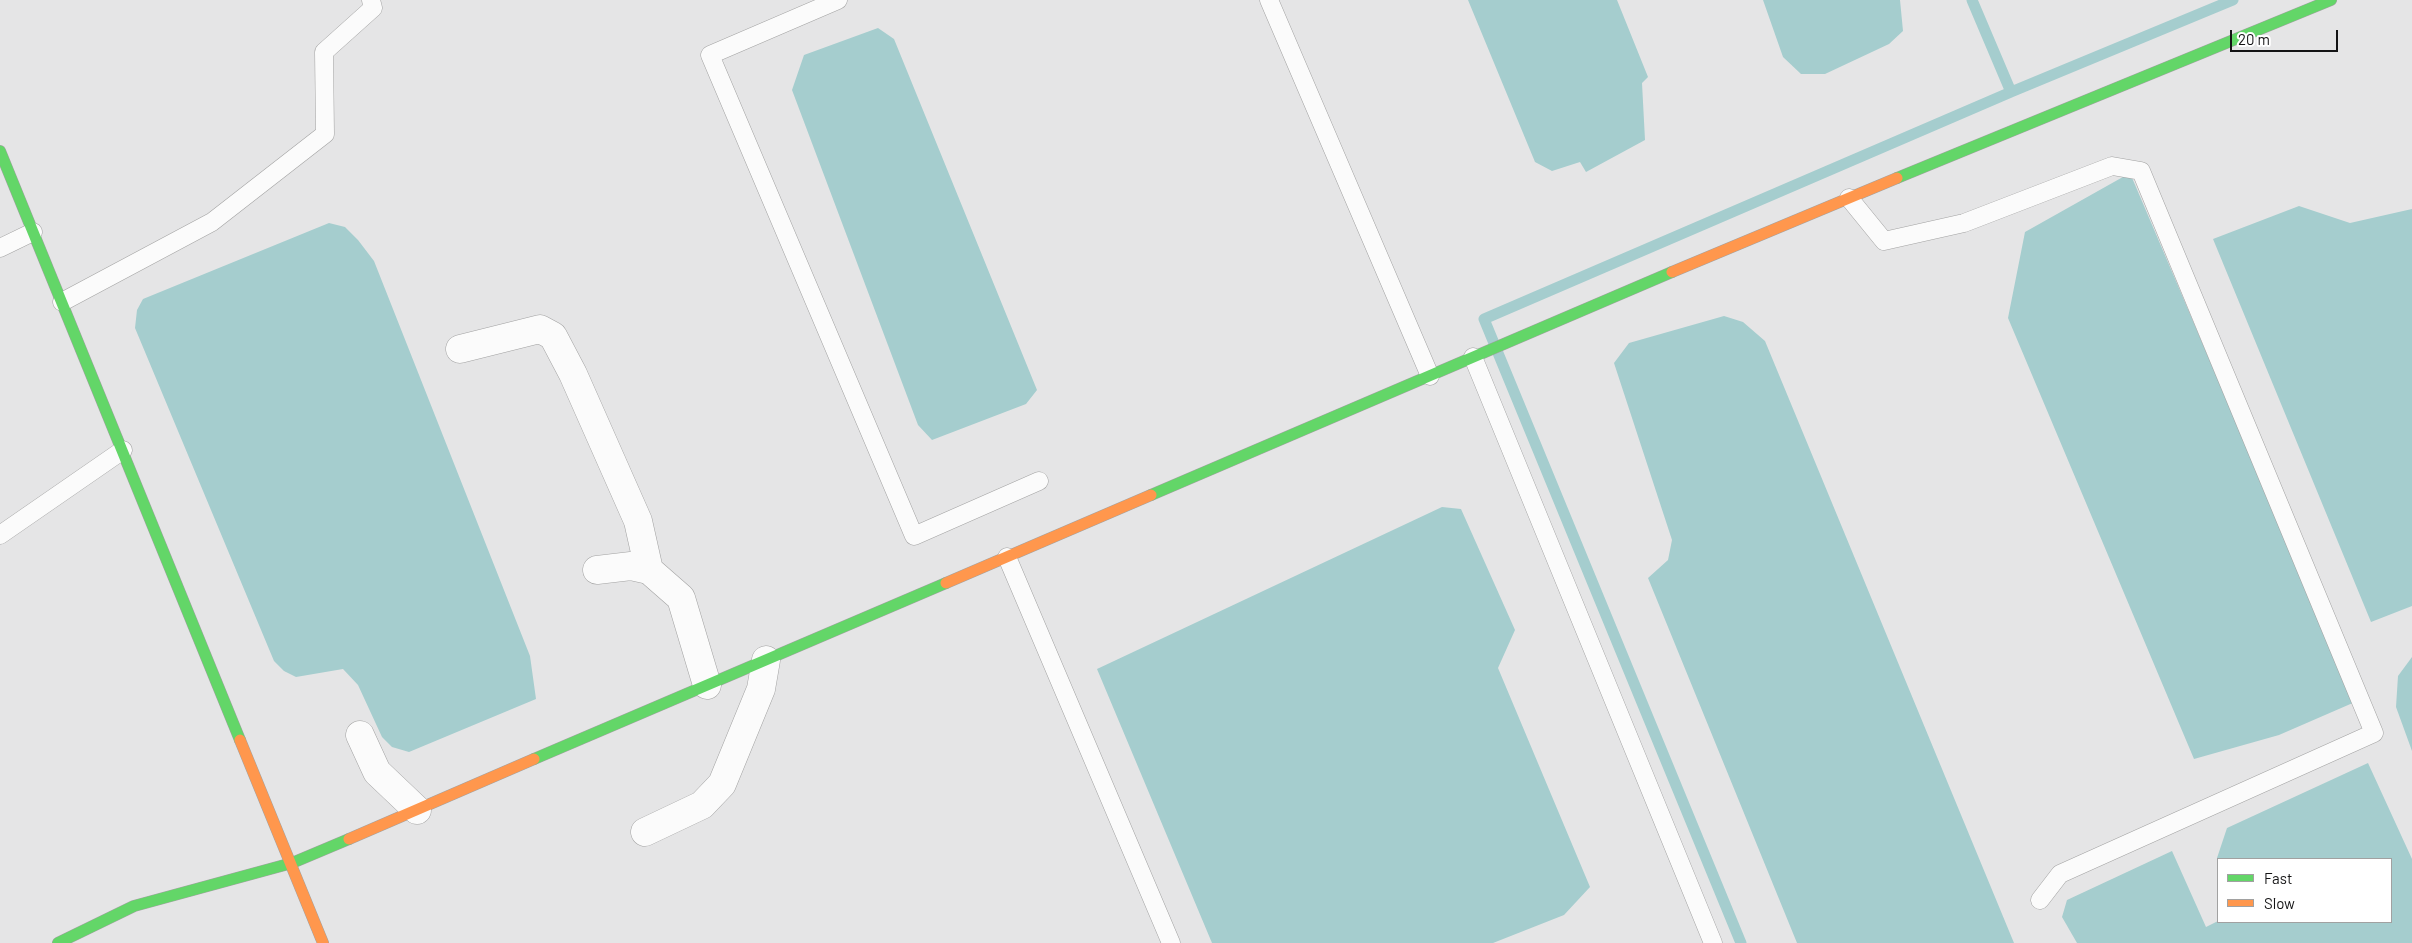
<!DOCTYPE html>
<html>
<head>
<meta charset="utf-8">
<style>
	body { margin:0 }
	#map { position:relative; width:2412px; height:943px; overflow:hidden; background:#e5e5e6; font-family:Barlow,sans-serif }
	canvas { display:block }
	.legend { position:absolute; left:2217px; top:858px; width:175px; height:65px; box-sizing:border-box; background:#fff; border:1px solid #a1a1a1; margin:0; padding:6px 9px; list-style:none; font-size:15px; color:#141415 }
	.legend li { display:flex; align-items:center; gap:10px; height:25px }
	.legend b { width:25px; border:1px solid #a1a1a1 }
	.scale { position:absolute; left:2230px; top:30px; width:108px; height:22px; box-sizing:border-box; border:2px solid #141415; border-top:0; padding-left:6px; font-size:15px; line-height:18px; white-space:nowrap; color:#141415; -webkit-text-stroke:4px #fff; paint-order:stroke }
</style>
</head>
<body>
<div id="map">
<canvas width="2412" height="943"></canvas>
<ul class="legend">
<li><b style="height:6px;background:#63d668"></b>Fast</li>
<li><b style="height:6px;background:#ff974d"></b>Slow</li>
</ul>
<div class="scale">20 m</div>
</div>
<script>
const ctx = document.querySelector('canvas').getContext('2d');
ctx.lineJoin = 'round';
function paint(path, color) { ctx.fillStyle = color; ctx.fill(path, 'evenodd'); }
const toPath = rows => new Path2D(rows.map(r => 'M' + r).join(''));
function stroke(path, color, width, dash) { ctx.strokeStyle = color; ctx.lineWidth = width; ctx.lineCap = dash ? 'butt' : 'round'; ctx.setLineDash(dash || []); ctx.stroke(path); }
paint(toPath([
	[1468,0,1617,0,1648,77,1642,83,1645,140,1586,172,1580,162,1552,171,1535,162],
	[1763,0,1900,0,1903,31,1889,44,1825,74,1801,74,1783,57],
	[878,28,894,39,1037,390,1026,404,932,440,918,425,792,90,804,55],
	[2130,173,2355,702,2279,735,2194,759,2008,318,2025,232],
	[2299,206,2350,223,2412,209,2412,606,2371,622,2213,239],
	[329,223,345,227,358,240,374,261,530,656,536,699,409,752,392,747,382,737,358,685,343,669,296,677,284,671,274,661,135,328,137,310,143,299],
	[1724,316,1743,322,1765,341,2014,943,1797,943,1648,578,1668,560,1672,540,1614,363,1629,343],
	[1442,507,1461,509,1515,630,1498,668,1590,887,1564,915,1493,943,1212,943,1097,669],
	[2412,657,2412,751,2396,707,2398,676],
	[2368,763,2412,859,2412,943,2077,943,2062,917,2067,900,2172,851,2206,927,2218,921,2391,922,2391,859,2218,860,2217,858,2227,828]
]), '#a5cdce');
stroke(toPath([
	[2011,92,2233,0],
	[1741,943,1484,319,2011,92,1972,0]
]), '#a5cdce', 11);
const lane = toPath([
	[838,0,710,55,914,536,1039,481],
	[1269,0,1430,376],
	[1849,198,1884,241,1964,223,2112,166,2141,171,2374,733,2060,874,2040,900],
	[0,248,33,232],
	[62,302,212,222,325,134,324,52,373,8,371,0],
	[1473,357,1713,943],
	[0,535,123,450],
	[1007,557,1171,943]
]);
const street = toPath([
	[460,349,540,329,553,336,573,374,638,521,649,570],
	[597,570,631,566,649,570,681,598,707,685],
	[360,735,377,772,417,810],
	[645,832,702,805,722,784,761,689,766,660]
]);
const fast = toPath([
	[0,151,240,740],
	[1897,178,2331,0],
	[1151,495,1672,272],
	[534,759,946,583],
	[58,943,134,906,292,863,349,839]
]);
const slow = toPath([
	[1672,272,1897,178],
	[946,583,1151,495],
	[240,740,323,943],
	[349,839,534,759]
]);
stroke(lane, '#a2a2a2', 19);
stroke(street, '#a2a2a2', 29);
stroke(fast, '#a2a2a2', 12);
stroke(slow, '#a2a2a2', 12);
stroke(lane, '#fbfbfb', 18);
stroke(street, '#fbfbfb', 28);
stroke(fast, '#63d668', 11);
stroke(slow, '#ff974d', 11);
</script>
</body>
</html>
